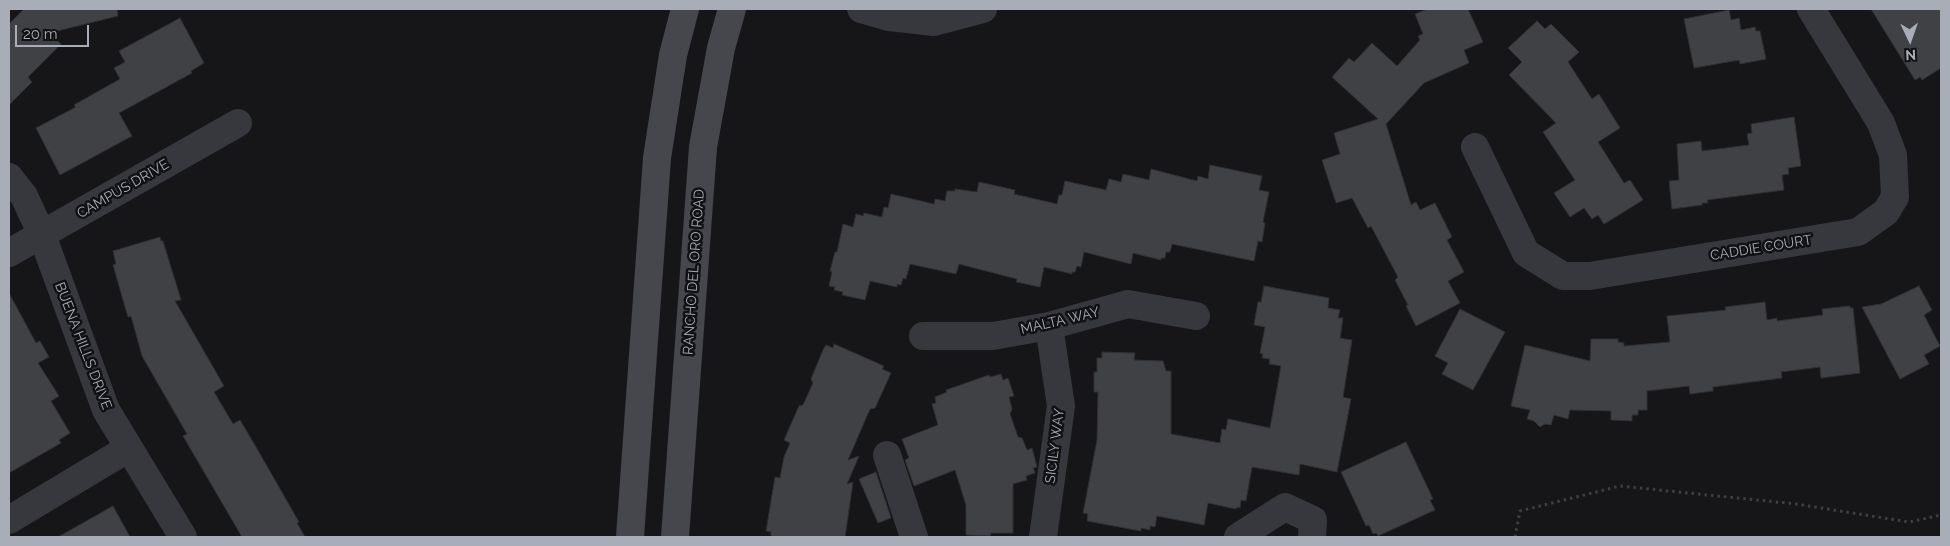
<!DOCTYPE html>
<html>
<head>
<meta charset="utf-8">
<style>
	body { margin:0 }
	#map { position:relative; width:1950px; height:546px; overflow:hidden; background:#161618; font-family:Raleway,sans-serif }
	canvas { display:block }
	.frame { position:absolute; inset:0; border:10px solid #a8adb8; pointer-events:none }
	.north { position:absolute; left:1885px; top:15px; width:50px; height:50px; -webkit-text-stroke:4px #111113; paint-order:stroke; rotate:177deg; font-size:14px; font-weight:700; line-height:20px; text-align:center; color:#a8adb8 }
	.north::after { content:''; display:block; margin:auto; width:18px; height:22px; background:#a8adb8; clip-path:polygon(50% 0,100% 100%,50% 72%,0 100%) }
	.scale { position:absolute; left:15px; top:25px; width:74px; height:22px; box-sizing:border-box; border:2px solid #a8adb8; border-top:0; padding-left:6px; font-size:15px; line-height:18px; white-space:nowrap; color:#a8adb8; -webkit-text-stroke:4px #111113; paint-order:stroke }
</style>
</head>
<body>
<div id="map">
<canvas width="1950" height="546"></canvas>
<div class="frame"></div>
<div class="north">N</div>
<div class="scale">20 m</div>
</div>
<script>
const ctx = document.querySelector('canvas').getContext('2d');
ctx.lineJoin = 'round';
function paint(path, color) { ctx.fillStyle = color; ctx.fill(path, 'evenodd'); }
const toPath = rows => new Path2D(rows.map(r => 'M' + r).join(''));
function stroke(path, color, width, dash) { ctx.strokeStyle = color; ctx.lineWidth = width; ctx.lineCap = dash ? 'butt' : 'round'; ctx.setLineDash(dash || []); ctx.stroke(path); }
function write(font, color, halo, rows, align = 'center') {
  ctx.font = font + ' Raleway,sans-serif'; ctx.lineWidth = 5; ctx.setLineDash([]); ctx.textBaseline = 'middle'; ctx.strokeStyle = halo; ctx.fillStyle = color; for (const [text, x, y, turn = 0] of rows) {
    ctx.save(); ctx.translate(x, y); ctx.rotate((+turn || 0) * Math.PI / 180); ctx.textAlign = isNaN(turn) ? turn : align; if (halo) ctx.strokeText(text, 0, 0); ctx.fillText(text, 0, 0); ctx.restore();
  }
}
const building = toPath([
	[24,9,117,9,118,16,49,33,61,44,28,77,32,82,9,105,9,24,24,9],
	[1428,9,1468,9,1483,42,1464,50,1469,63,1424,83,1386,124,1411,205,1416,202,1420,210,1435,203,1452,237,1447,240,1464,272,1448,281,1460,303,1416,326,1406,306,1408,305,1395,280,1398,277,1371,226,1368,228,1352,198,1336,203,1322,160,1340,154,1334,133,1378,119,1332,77,1349,58,1354,62,1372,43,1397,66,1420,40,1418,36,1423,34,1415,14,1428,9],
	[1871,9,1941,9,1941,68,1922,80,1920,77,1915,80,1871,9],
	[1729,10,1731,20,1739,18,1741,30,1755,27,1756,31,1760,31,1766,59,1740,64,1739,60,1694,68,1684,19,1729,10],
	[180,18,204,63,191,71,192,73,119,113,132,136,60,175,36,128,76,107,74,105,120,79,114,68,125,62,119,51,180,18],
	[1537,21,1545,29,1551,24,1579,52,1568,62,1592,99,1599,94,1620,128,1598,142,1624,183,1630,180,1643,200,1604,224,1598,215,1592,219,1584,208,1570,217,1554,193,1575,180,1543,132,1556,123,1509,75,1522,62,1508,48,1537,21],
	[1794,117,1801,166,1788,168,1789,174,1782,175,1784,190,1707,200,1708,203,1702,203,1702,205,1672,209,1669,181,1679,180,1677,144,1701,141,1702,151,1749,145,1747,134,1752,133,1751,124,1794,117],
	[1210,165,1262,176,1259,190,1269,192,1263,222,1265,223,1262,242,1258,241,1254,261,1172,244,1170,252,1166,252,1165,258,1161,258,1161,260,1133,253,1131,264,1084,252,1081,267,1077,266,1075,272,1072,272,1072,274,1044,267,1040,287,1016,282,1017,279,959,264,956,274,910,264,906,279,903,278,901,285,897,284,897,287,870,281,865,300,842,295,843,292,834,290,835,287,829,286,832,272,830,271,835,252,837,252,843,224,853,227,856,214,863,216,864,213,882,217,884,207,888,208,891,194,934,204,935,199,945,201,947,191,955,191,955,189,977,192,979,182,1015,190,1014,194,1057,204,1059,195,1062,195,1065,181,1106,190,1109,179,1121,182,1123,174,1149,180,1151,169,1197,181,1198,176,1208,179,1210,165],
	[160,237,161,241,163,241,181,300,175,301,224,386,214,392,233,424,240,420,256,447,299,522,297,523,305,537,242,537,183,436,187,434,142,356,131,316,128,317,115,272,113,265,116,264,113,251,160,237],
	[1264,286,1329,298,1328,308,1340,310,1338,318,1343,318,1340,338,1352,340,1343,397,1351,399,1337,472,1300,464,1299,475,1252,467,1246,501,1241,500,1240,508,1237,507,1236,509,1208,503,1204,525,1157,516,1155,527,1150,526,1150,530,1141,528,1141,531,1087,521,1088,514,1083,513,1097,440,1098,392,1094,392,1094,372,1097,372,1097,358,1102,358,1102,352,1135,353,1134,360,1163,361,1166,371,1171,371,1171,434,1220,443,1222,429,1226,430,1228,419,1270,428,1281,366,1269,364,1270,359,1262,358,1263,354,1260,353,1265,327,1254,325,1258,302,1261,302,1264,286],
	[1919,286,1932,310,1924,315,1940,346,1924,355,1929,364,1900,379,1862,307,1881,304,1919,286],
	[9,293,36,343,40,341,49,357,38,363,59,396,51,401,70,433,59,440,61,443,9,473,9,293],
	[1765,302,1767,320,1777,318,1777,321,1823,315,1822,309,1850,306,1850,308,1853,308,1860,373,1821,378,1820,367,1781,372,1782,378,1713,387,1713,391,1690,394,1689,386,1647,391,1647,410,1638,410,1638,415,1632,415,1632,421,1611,420,1611,411,1570,410,1568,419,1554,415,1551,425,1545,424,1540,427,1534,421,1527,419,1530,410,1511,406,1525,345,1590,361,1591,339,1618,339,1618,342,1624,343,1624,346,1670,342,1667,316,1726,310,1725,307,1765,302],
	[1460,309,1505,332,1473,390,1442,374,1448,363,1435,356,1460,309],
	[834,344,884,366,882,369,891,373,875,408,870,409,848,460,859,456,847,484,853,482,845,537,771,537,771,532,766,531,775,477,780,478,784,457,790,443,784,440,799,406,803,405,813,383,811,379,823,350,826,345,833,348,834,344],
	[1001,374,1003,380,1008,378,1014,396,1009,397,1012,409,1010,414,1018,437,1022,438,1027,450,1032,448,1037,467,1033,468,1035,473,1026,476,1027,480,1013,484,1013,533,991,533,990,536,966,535,966,505,955,470,914,486,905,460,909,458,902,439,938,425,932,404,936,403,935,397,947,392,946,390,989,375,990,377,1001,374],
	[1406,442,1433,499,1430,500,1435,510,1378,536,1376,533,1373,534,1369,525,1366,526,1341,472,1406,442],
	[876,472,891,518,878,523,859,479,876,472],
	[113,506,130,537,58,537,113,506]
]);
paint(building, '#404145');
stroke(building, '#303034', 1);
stroke(toPath([
	[1515,537,1520,511,1620,486,1796,504,1909,522,1941,515]
]), '#3d3f44', 3, [2.5, 4]);
stroke(toPath([
	[861,9,889,17,934,22,983,9],
	[1475,147,1526,253,1563,276,1590,276,1858,232,1886,212,1895,197,1893,155,1881,123,1811,9],
	[9,177,24,196,42,235,106,410,183,537],
	[9,253,238,123],
	[923,336,993,336,1049,326,1128,304,1196,316],
	[887,455,914,537],
	[9,520,129,448],
	[1043,537,1061,406,1049,326],
	[1238,537,1285,507,1313,520,1312,537]
]), '#37383d', 28);
stroke(toPath([
	[630,537,657,158,673,55,685,9],
	[675,537,703,147,721,48,732,9]
]), '#45474d', 28);
write('14px', '#a8adb8', '#111113', [
	["CAMPUS DRIVE",123,189,-30],
	["CADDIE COURT",1761,248,-9],
	["RANCHO DEL ORO ROAD",694,272,-86],
	["MALTA WAY",1060,321,-13],
	["BUENA HILLS DRIVE",83,346,69],
	["SICILY WAY",1055,446,-83]
]);
</script>
</body>
</html>
